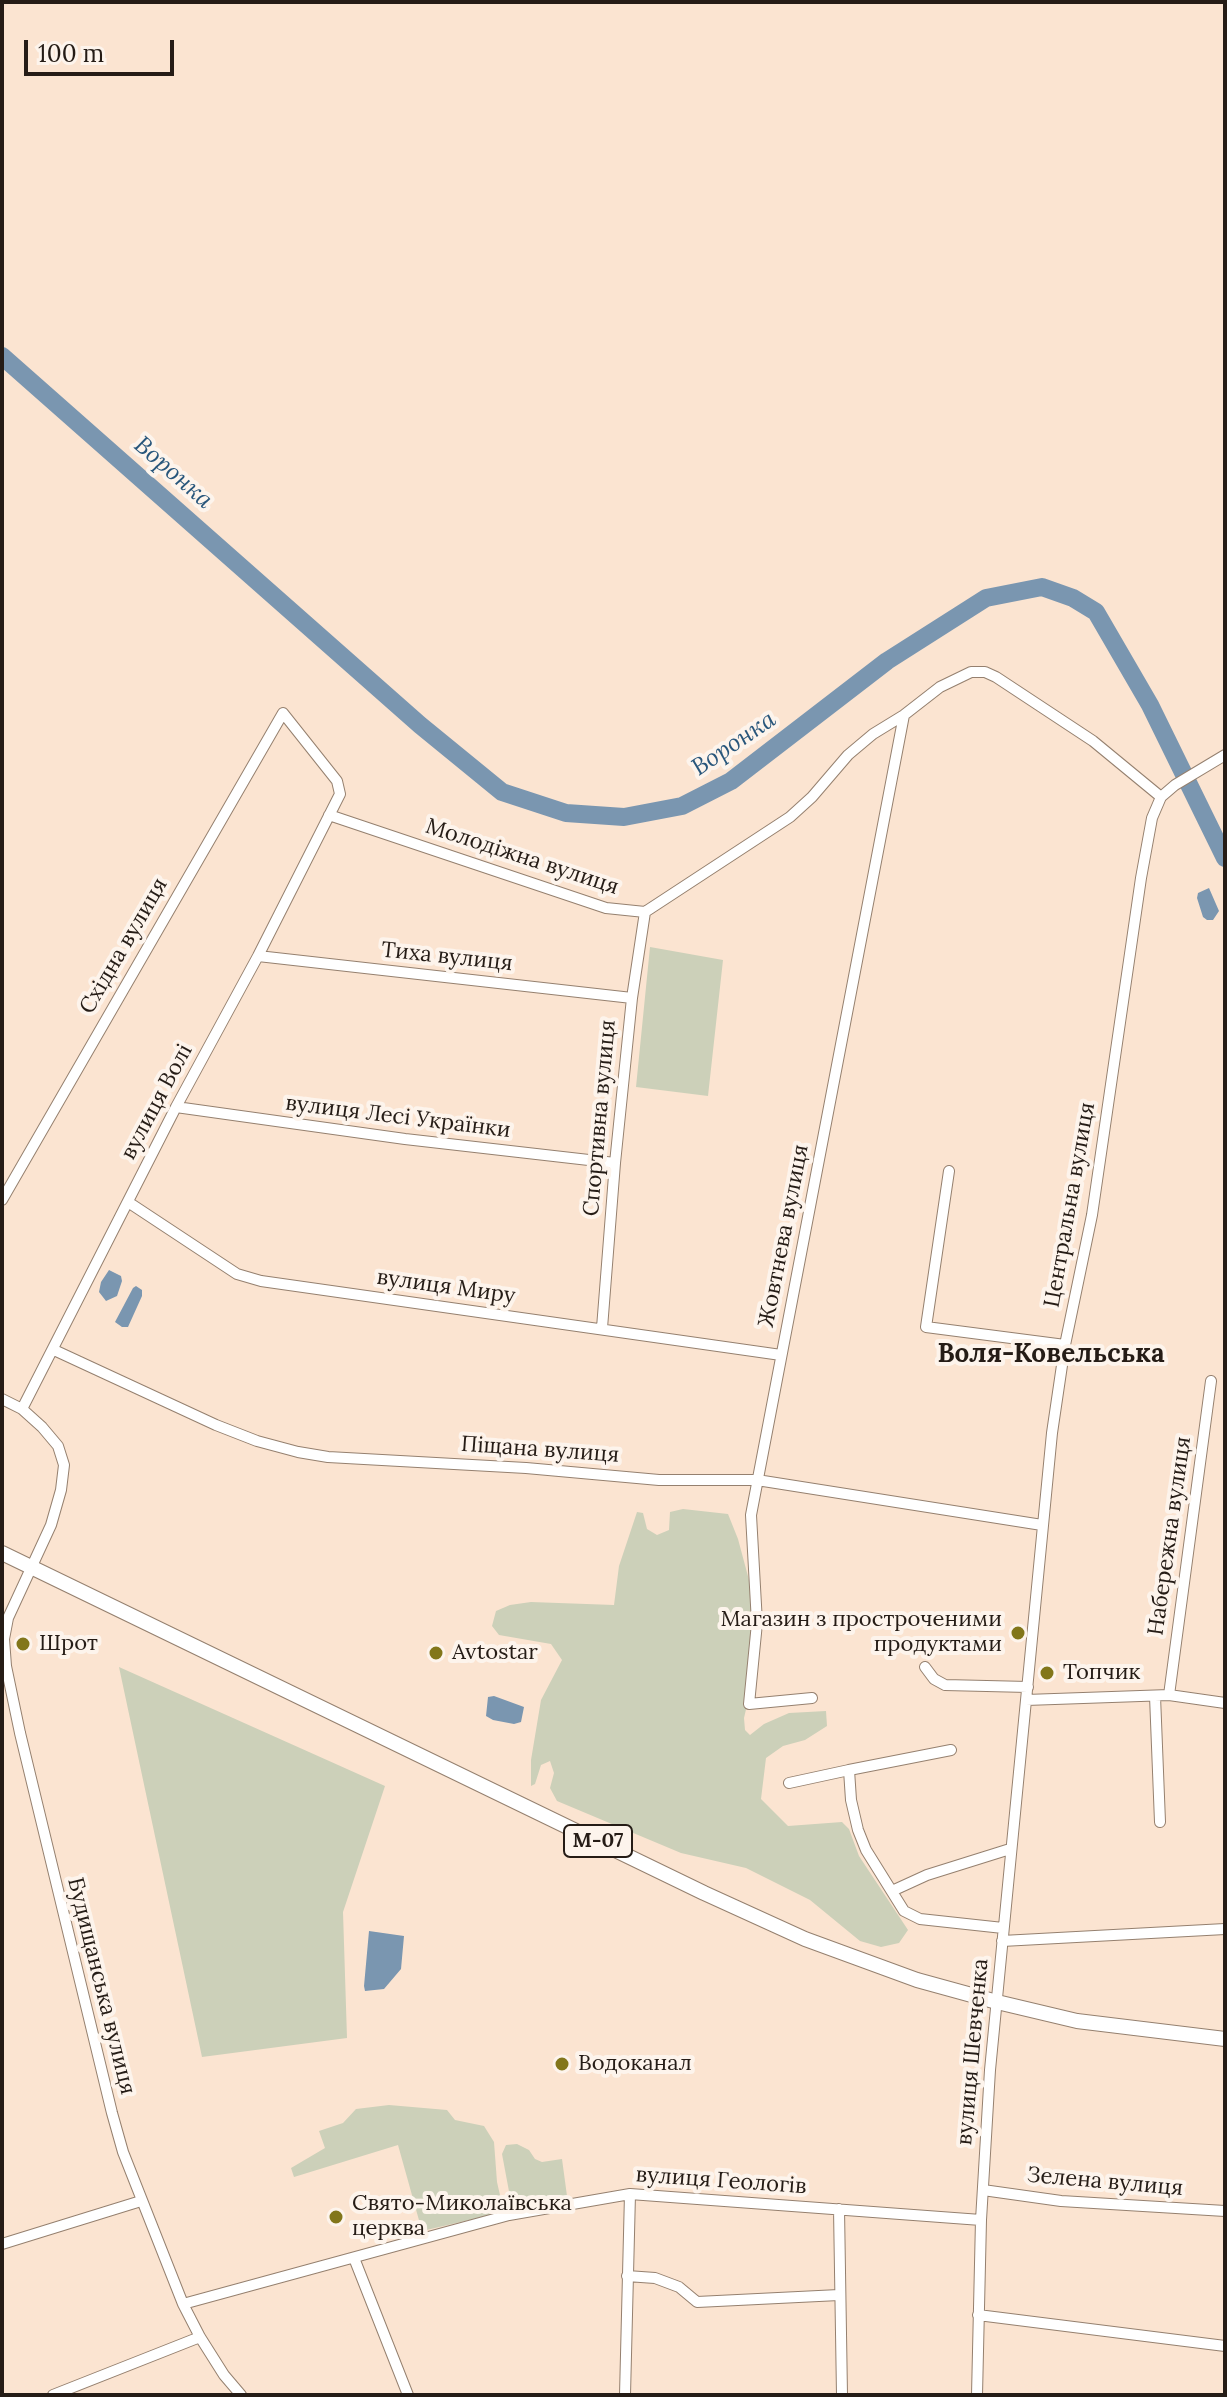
<!DOCTYPE html>
<html>
<head>
<meta charset="utf-8">
<style>
	body { margin:0 }
	#map { position:relative; width:1227px; height:2397px; overflow:hidden; background:#fbe4d1; font-family:Lora,serif }
	canvas { display:block }
	.frame { position:absolute; inset:0; border:4px solid #251c16; pointer-events:none }
	.scale { position:absolute; left:24px; top:40px; width:150px; height:36px; box-sizing:border-box; border:4px solid #251c16; border-top:0; padding-left:10px; font-size:24px; line-height:28px; white-space:nowrap; color:#251c16; -webkit-text-stroke:6px #fdf4ec; paint-order:stroke }
</style>
</head>
<body>
<div id="map">
<canvas width="1227" height="2397"></canvas>
<div class="frame"></div>
<div class="scale">100 m</div>
</div>
<script>
const ctx = document.querySelector('canvas').getContext('2d');
ctx.lineJoin = 'round';
function paint(path, color) { ctx.fillStyle = color; ctx.fill(path, 'evenodd'); }
const toPath = rows => new Path2D(rows.map(r => 'M' + r).join(''));
function stroke(path, color, width, dash) { ctx.strokeStyle = color; ctx.lineWidth = width; ctx.lineCap = dash ? 'butt' : 'round'; ctx.setLineDash(dash || []); ctx.stroke(path); }
function write(font, color, halo, rows, align = 'center') {
  ctx.font = font + ' Lora,serif'; ctx.lineWidth = 8; ctx.setLineDash([]); ctx.textBaseline = 'middle'; ctx.strokeStyle = halo; ctx.fillStyle = color; for (const [text, x, y, turn = 0] of rows) {
    ctx.save(); ctx.translate(x, y); ctx.rotate((+turn || 0) * Math.PI / 180); ctx.textAlign = isNaN(turn) ? turn : align; if (halo) ctx.strokeText(text, 0, 0); ctx.fillText(text, 0, 0); ctx.restore();
  }
}
paint(toPath([
	[650,947,723,960,708,1096,636,1087],
	[683,1509,728,1514,738,1539,753,1595,751,1688,744,1718,745,1730,750,1735,764,1724,789,1713,826,1711,827,1726,805,1740,783,1746,766,1758,761,1799,788,1826,842,1822,849,1829,859,1856,908,1930,899,1943,881,1947,860,1941,810,1900,746,1868,681,1853,557,1801,550,1788,554,1773,550,1761,541,1765,535,1784,531,1786,531,1760,541,1700,562,1660,551,1644,499,1635,492,1626,496,1611,510,1605,531,1602,614,1605,619,1566,637,1512,643,1513,647,1529,657,1535,669,1530,670,1512],
	[119,1667,385,1786,343,1912,347,2038,202,2057],
	[389,2105,447,2110,455,2120,484,2126,494,2142,497,2182,502,2204,495,2214,422,2231,398,2145,294,2177,291,2168,325,2148,319,2131,343,2123,356,2109],
	[517,2144,529,2150,535,2159,542,2162,562,2159,567,2196,517,2206,511,2202,502,2154,506,2145]
]), '#ccd0b9');
paint(toPath([
	[1209,888,1219,911,1213,920,1207,920,1203,917,1197,898,1198,893],
	[109,1270,121,1276,122,1281,117,1296,106,1301,99,1292,101,1282],
	[136,1286,142,1290,142,1296,128,1327,122,1327,115,1322,133,1288],
	[494,1696,524,1707,521,1722,514,1724,493,1720,486,1716,488,1697],
	[369,1931,404,1936,401,1969,384,1989,365,1991,364,1986]
]), '#7a96b0');
stroke(toPath([
	[2,356,420,725,502,792,566,813,624,817,682,806,731,781,887,661,986,598,1042,587,1073,598,1096,612,1150,705,1225,858]
]), '#7a96b0', 18);
const minor = toPath([
	[329,815,606,908,645,912,790,817,812,797,848,755,873,734,904,715,940,687,971,672,985,672,996,677,1093,741,1161,797],
	[258,956,632,998],
	[176,1107,405,1139,615,1163],
	[949,1171,926,1327,1065,1345],
	[2,1200,283,713,337,781,340,794,258,956,176,1107,22,1409],
	[128,1202,237,1274,261,1281,781,1355],
	[602,1328,615,1163,632,998,645,912],
	[54,1350,216,1425,257,1441,298,1452,328,1457,526,1468,659,1480,757,1480,1042,1525],
	[2,1399,22,1409,42,1427,58,1446,64,1465,61,1490,51,1525,8,1618,4,1639,6,1666,20,1733,112,2113,123,2152,183,2304,200,2337,224,2375,241,2395],
	[925,1667,934,1679,945,1685,1028,1687],
	[1169,1695,1211,1381],
	[1155,1696,1160,1822],
	[812,1698,749,1704,757,1623,751,1515,904,715],
	[1026,1700,1169,1695,1225,1703],
	[951,1750,849,1770,851,1800,858,1830,866,1850,904,1911,920,1919,1003,1928],
	[789,1783,849,1770],
	[892,1891,927,1875,1010,1849],
	[1002,1941,1225,1929],
	[983,2190,1061,2201,1225,2211],
	[839,2209,842,2395],
	[2,2244,141,2201],
	[354,2258,408,2395],
	[627,2276,655,2278,679,2287,697,2302,839,2295],
	[183,2304,509,2215,630,2194,981,2220],
	[978,2315,1225,2346],
	[53,2395,200,2337],
	[625,2395,630,2194],
	[977,2395,981,2220,990,2070,1052,1433,1065,1345,1092,1215,1141,878,1152,818,1161,797,1175,785,1225,755]
]);
const highway = toPath([
	[2,1553,704,1893,805,1939,917,1980,997,2002,1077,2021,1225,2039]
]);
stroke(minor, '#95806f', 12);
stroke(highway, '#95806f', 16);
stroke(minor, '#fff', 10);
stroke(highway, '#fff', 14);
for (const [x, y, r, color] of [
	[1018,1633,8,"#82761a"],
	[23,1644,8,"#82761a"],
	[436,1653,8,"#82761a"],
	[1047,1673,8,"#82761a"],
	[562,2064,8,"#82761a"],
	[336,2217,8,"#82761a"]
]) { const dot = new Path2D(); dot.arc(x, y, r, 0, 2 * Math.PI); ctx.fillStyle = color; ctx.fill(dot); stroke(dot, '#fdf4ec', 3); }
for (const [x, y, w] of [
	[598,1841,68]
]) { const box = new Path2D(); box.roundRect(x - w / 2, y - 16, w, 32, 6); ctx.fillStyle = '#fdf4ec'; ctx.fill(box); stroke(box, '#251c16', 2); }
write('bold 20px', '#251c16', null, [
	["М-07",598,1841]
]);
write('22px', '#251c16', '#fdf4ec', [
	["Молодіжна вулиця",522,857,18],
	["Східна вулиця",124,946,-60],
	["Тиха вулиця",447,957,6],
	["вулиця Волі",157,1102,-62],
	["вулиця Лесі Українки",398,1117,7],
	["Спортивна вулиця",600,1118,-85],
	["Центральна вулиця",1070,1205,-80],
	["Жовтнева вулиця",784,1236,-79],
	["вулиця Миру",446,1287,8],
	["Піщана вулиця",540,1450,4],
	["Набережна вулиця",1170,1536,-82],
	["Будищанська вулиця",101,1986,76],
	["вулиця Шевченка",973,2052,-85],
	["вулиця Геологів",721,2181,4],
	["Зелена вулиця",1105,2182,5]
]);
write('22px', '#251c16', '#fdf4ec', [
	["Магазин з простроченими",1002,1620,"right"],
	["продуктами",1002,1645,"right"],
	["Шрот",39,1644],
	["Avtostar",452,1653],
	["Топчик",1063,1673],
	["Водоканал",578,2064],
	["Свято-Миколаївська",352,2204],
	["церква",352,2229]
], 'left');
write('italic 24px', '#28567b', '#fdf4ec', [
	["Воронка",173,473,41],
	["Воронка",734,744,-34]
]);
write('bold 26px', '#251c16', '#fdf4ec', [
	["Воля-Ковельська",1051,1355]
]);
</script>
</body>
</html>
